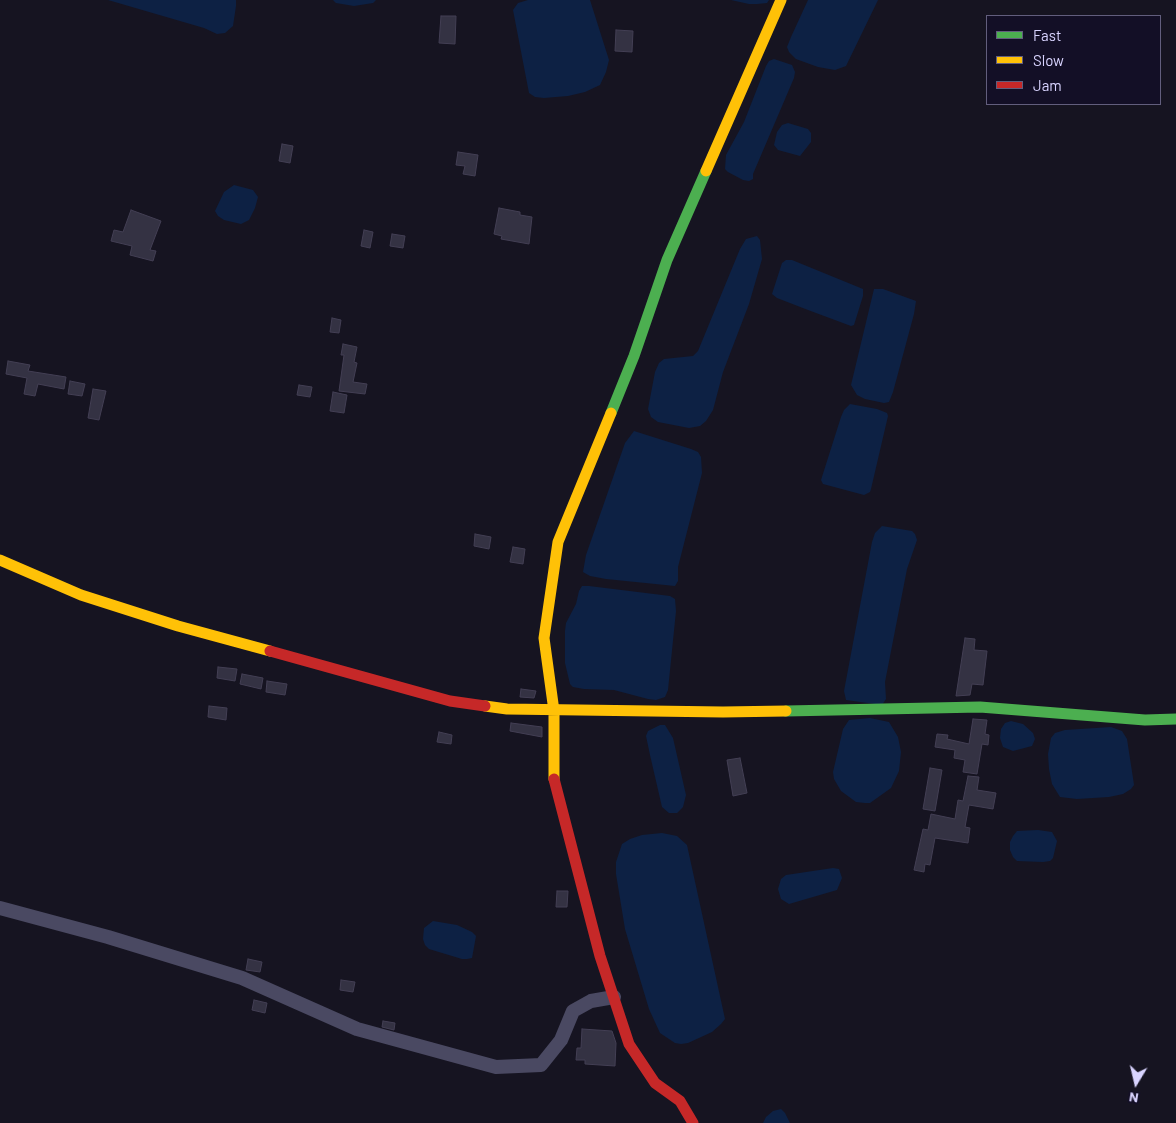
<!DOCTYPE html>
<html>
<head>
<meta charset="utf-8">
<style>
	body { margin:0 }
	#map { position:relative; width:1176px; height:1123px; overflow:hidden; background:#161421; font-family:Barlow,sans-serif }
	canvas { display:block }
	.legend { position:absolute; left:986px; top:15px; width:175px; height:90px; box-sizing:border-box; background:#130f26; border:1px solid #625e7d; margin:0; padding:6px 9px; list-style:none; font-size:15px; color:#d9d4ff }
	.legend li { display:flex; align-items:center; gap:10px; height:25px }
	.legend b { width:25px; border:1px solid #625e7d }
	.north { position:absolute; left:1111px; top:1058px; width:50px; height:50px; -webkit-text-stroke:4px #130f26; paint-order:stroke; rotate:189deg; font-size:14px; font-weight:700; line-height:20px; text-align:center; color:#d9d4ff }
	.north::after { content:''; display:block; margin:auto; width:18px; height:22px; background:#d9d4ff; clip-path:polygon(50% 0,100% 100%,50% 72%,0 100%) }
</style>
</head>
<body>
<div id="map">
<canvas width="1176" height="1123"></canvas>
<ul class="legend">
<li><b style="height:6px;background:#4caf50"></b>Fast</li>
<li><b style="height:6px;background:#ffc107"></b>Slow</li>
<li><b style="height:6px;background:#c62828"></b>Jam</li>
</ul>
<div class="north">N</div>
</div>
<script>
const ctx = document.querySelector('canvas').getContext('2d');
ctx.lineJoin = 'round';
function paint(path, color) { ctx.fillStyle = color; ctx.fill(path, 'evenodd'); }
const toPath = rows => new Path2D(rows.map(r => 'M' + r).join(''));
function stroke(path, color, width, dash) { ctx.strokeStyle = color; ctx.lineWidth = width; ctx.lineCap = dash ? 'butt' : 'round'; ctx.setLineDash(dash || []); ctx.stroke(path); }
paint(toPath([
	[108,0,236,0,236,6,233,26,225,33,217,34,204,28],
	[333,0,376,0,373,3,354,6,336,3],
	[528,0,590,0,609,60,606,72,600,85,585,92,568,96,544,98,535,97,529,93,513,10,518,3],
	[731,0,769,0,767,3,757,4,749,4],
	[808,0,878,0,846,66,835,70,818,67,796,59,789,52,787,47,791,37],
	[774,59,792,65,795,72,794,78,753,174,753,179,749,181,743,180,728,172,725,169,726,155,744,122,766,66,769,61],
	[788,123,808,129,811,133,811,142,800,156,778,150,774,145,777,132,782,125],
	[234,185,253,190,258,197,255,208,249,220,241,224,224,220,218,216,215,211,224,192],
	[757,236,760,240,762,259,749,304,723,372,713,410,706,421,700,426,689,428,658,422,651,417,648,409,655,372,659,363,664,359,693,356,698,351,740,249,746,239],
	[786,260,792,260,863,289,863,296,854,325,851,326,808,310,777,298,772,294,782,263],
	[874,289,883,289,916,301,914,314,893,392,889,402,884,403,865,399,857,395,851,385],
	[850,404,877,409,887,413,888,416,871,489,870,492,864,495,823,484,821,480,841,417,844,410],
	[634,431,691,449,698,452,701,457,702,473,678,567,678,581,675,586,606,579,590,576,583,572,586,555,625,443],
	[882,526,912,531,915,534,917,540,907,569,885,682,886,699,882,705,846,700,844,691,872,542,875,533],
	[582,586,589,586,670,596,675,599,676,611,668,690,665,697,656,700,648,699,614,690,584,689,573,687,570,684,565,663,565,631,566,623,576,604,579,591],
	[870,718,889,722,898,737,901,752,899,771,891,788,870,803,865,803,856,802,841,791,834,779,833,772,843,729,849,720],
	[1011,721,1023,724,1033,733,1035,739,1032,746,1013,751,1003,747,1000,738,1001,729,1005,723],
	[660,725,665,725,673,738,686,795,683,807,677,813,669,813,662,807,650,755,646,736,648,731],
	[1111,727,1122,731,1127,739,1133,778,1134,785,1131,789,1123,794,1109,797,1077,799,1060,797,1052,784,1049,769,1048,754,1051,738,1055,733,1065,730],
	[1038,830,1052,832,1057,841,1053,858,1050,861,1043,862,1017,861,1013,857,1010,850,1010,842,1013,836,1017,831],
	[662,833,677,836,687,845,725,1019,721,1024,712,1032,688,1043,681,1044,675,1043,660,1033,649,1009,625,929,616,874,616,862,622,844,630,839,642,835],
	[833,868,839,869,842,878,837,890,789,904,781,899,778,889,781,879,786,875],
	[433,921,457,925,472,932,476,936,472,958,467,959,462,959,429,949,425,945,423,939,424,928],
	[781,1109,785,1113,790,1123,763,1123,766,1117,773,1111]
]), '#0d2144');
const building = toPath([
	[441,16,456,16,455,44,439,43,441,16],
	[616,30,633,31,632,52,615,51,616,30],
	[282,144,293,146,290,163,279,161,282,144],
	[458,152,478,155,475,176,463,174,465,166,456,165,458,152],
	[499,208,520,212,520,215,532,217,529,244,501,239,502,236,494,234,499,208],
	[131,210,161,221,150,250,156,251,153,261,130,255,132,246,111,241,114,230,123,232,131,210],
	[364,230,373,232,370,248,361,246,364,230],
	[392,234,405,236,403,248,390,246,392,234],
	[332,318,341,320,339,333,330,332,332,318],
	[343,344,357,347,354,362,357,363,353,382,367,384,365,394,339,391,344,355,341,355,343,344],
	[8,361,30,365,28,371,66,377,64,389,38,384,35,396,24,394,27,378,6,374,8,361],
	[70,381,85,384,82,396,68,394,70,381],
	[299,385,312,387,310,397,297,395,299,385],
	[93,389,106,391,99,420,88,418,93,389],
	[333,392,347,395,344,413,330,411,333,392],
	[475,534,491,537,489,549,474,546,475,534],
	[513,547,525,549,523,564,510,562,513,547],
	[965,638,975,639,974,650,987,651,983,685,972,684,970,695,956,696,965,638],
	[218,667,237,669,235,681,217,678,218,667],
	[242,674,263,678,261,689,240,684,242,674],
	[267,681,287,684,285,695,266,692,267,681],
	[521,689,536,691,534,698,520,697,521,689],
	[209,706,227,708,226,720,208,717,209,706],
	[973,719,987,720,985,734,989,735,988,745,982,744,977,774,963,772,965,760,954,758,955,750,935,747,937,734,948,735,947,739,969,744,973,719],
	[511,723,542,727,542,737,510,731,511,723],
	[439,732,452,735,451,744,437,742,439,732],
	[740,758,747,793,733,796,727,760,740,758],
	[930,768,942,770,935,811,923,809,930,768],
	[968,776,979,777,977,790,996,793,993,809,969,805,965,827,970,828,968,843,935,838,930,865,925,864,924,872,914,870,923,829,928,830,931,814,955,819,958,800,963,801,968,776],
	[557,891,568,891,567,907,556,907,557,891],
	[248,959,262,962,260,972,246,970,248,959],
	[341,980,355,982,353,992,340,990,341,980],
	[254,1000,267,1003,265,1013,252,1010,254,1000],
	[383,1021,395,1023,394,1030,382,1027,383,1021],
	[582,1029,612,1031,616,1043,615,1066,585,1064,585,1060,576,1060,577,1048,581,1048,582,1029]
]);
paint(building, '#343243');
stroke(building, '#433f54', 1);
stroke(toPath([
	[0,908,108,937,242,978,357,1029,496,1067,541,1065,561,1040,573,1011,591,1001,614,997]
]), '#4a4962', 14);
stroke(toPath([
	[611,413,634,356,667,260,706,171],
	[786,711,980,707,1145,720,1176,719]
]), '#4caf50', 11);
stroke(toPath([
	[706,171,781,0],
	[0,560,81,595,178,626,270,651],
	[485,706,507,709,723,712,786,711],
	[554,779,554,711,544,638,558,542,611,413]
]), '#ffc107', 11);
stroke(toPath([
	[270,651,450,701,485,706],
	[554,779,600,956,629,1044,655,1083,680,1101,693,1123]
]), '#c62828', 11);
</script>
</body>
</html>
